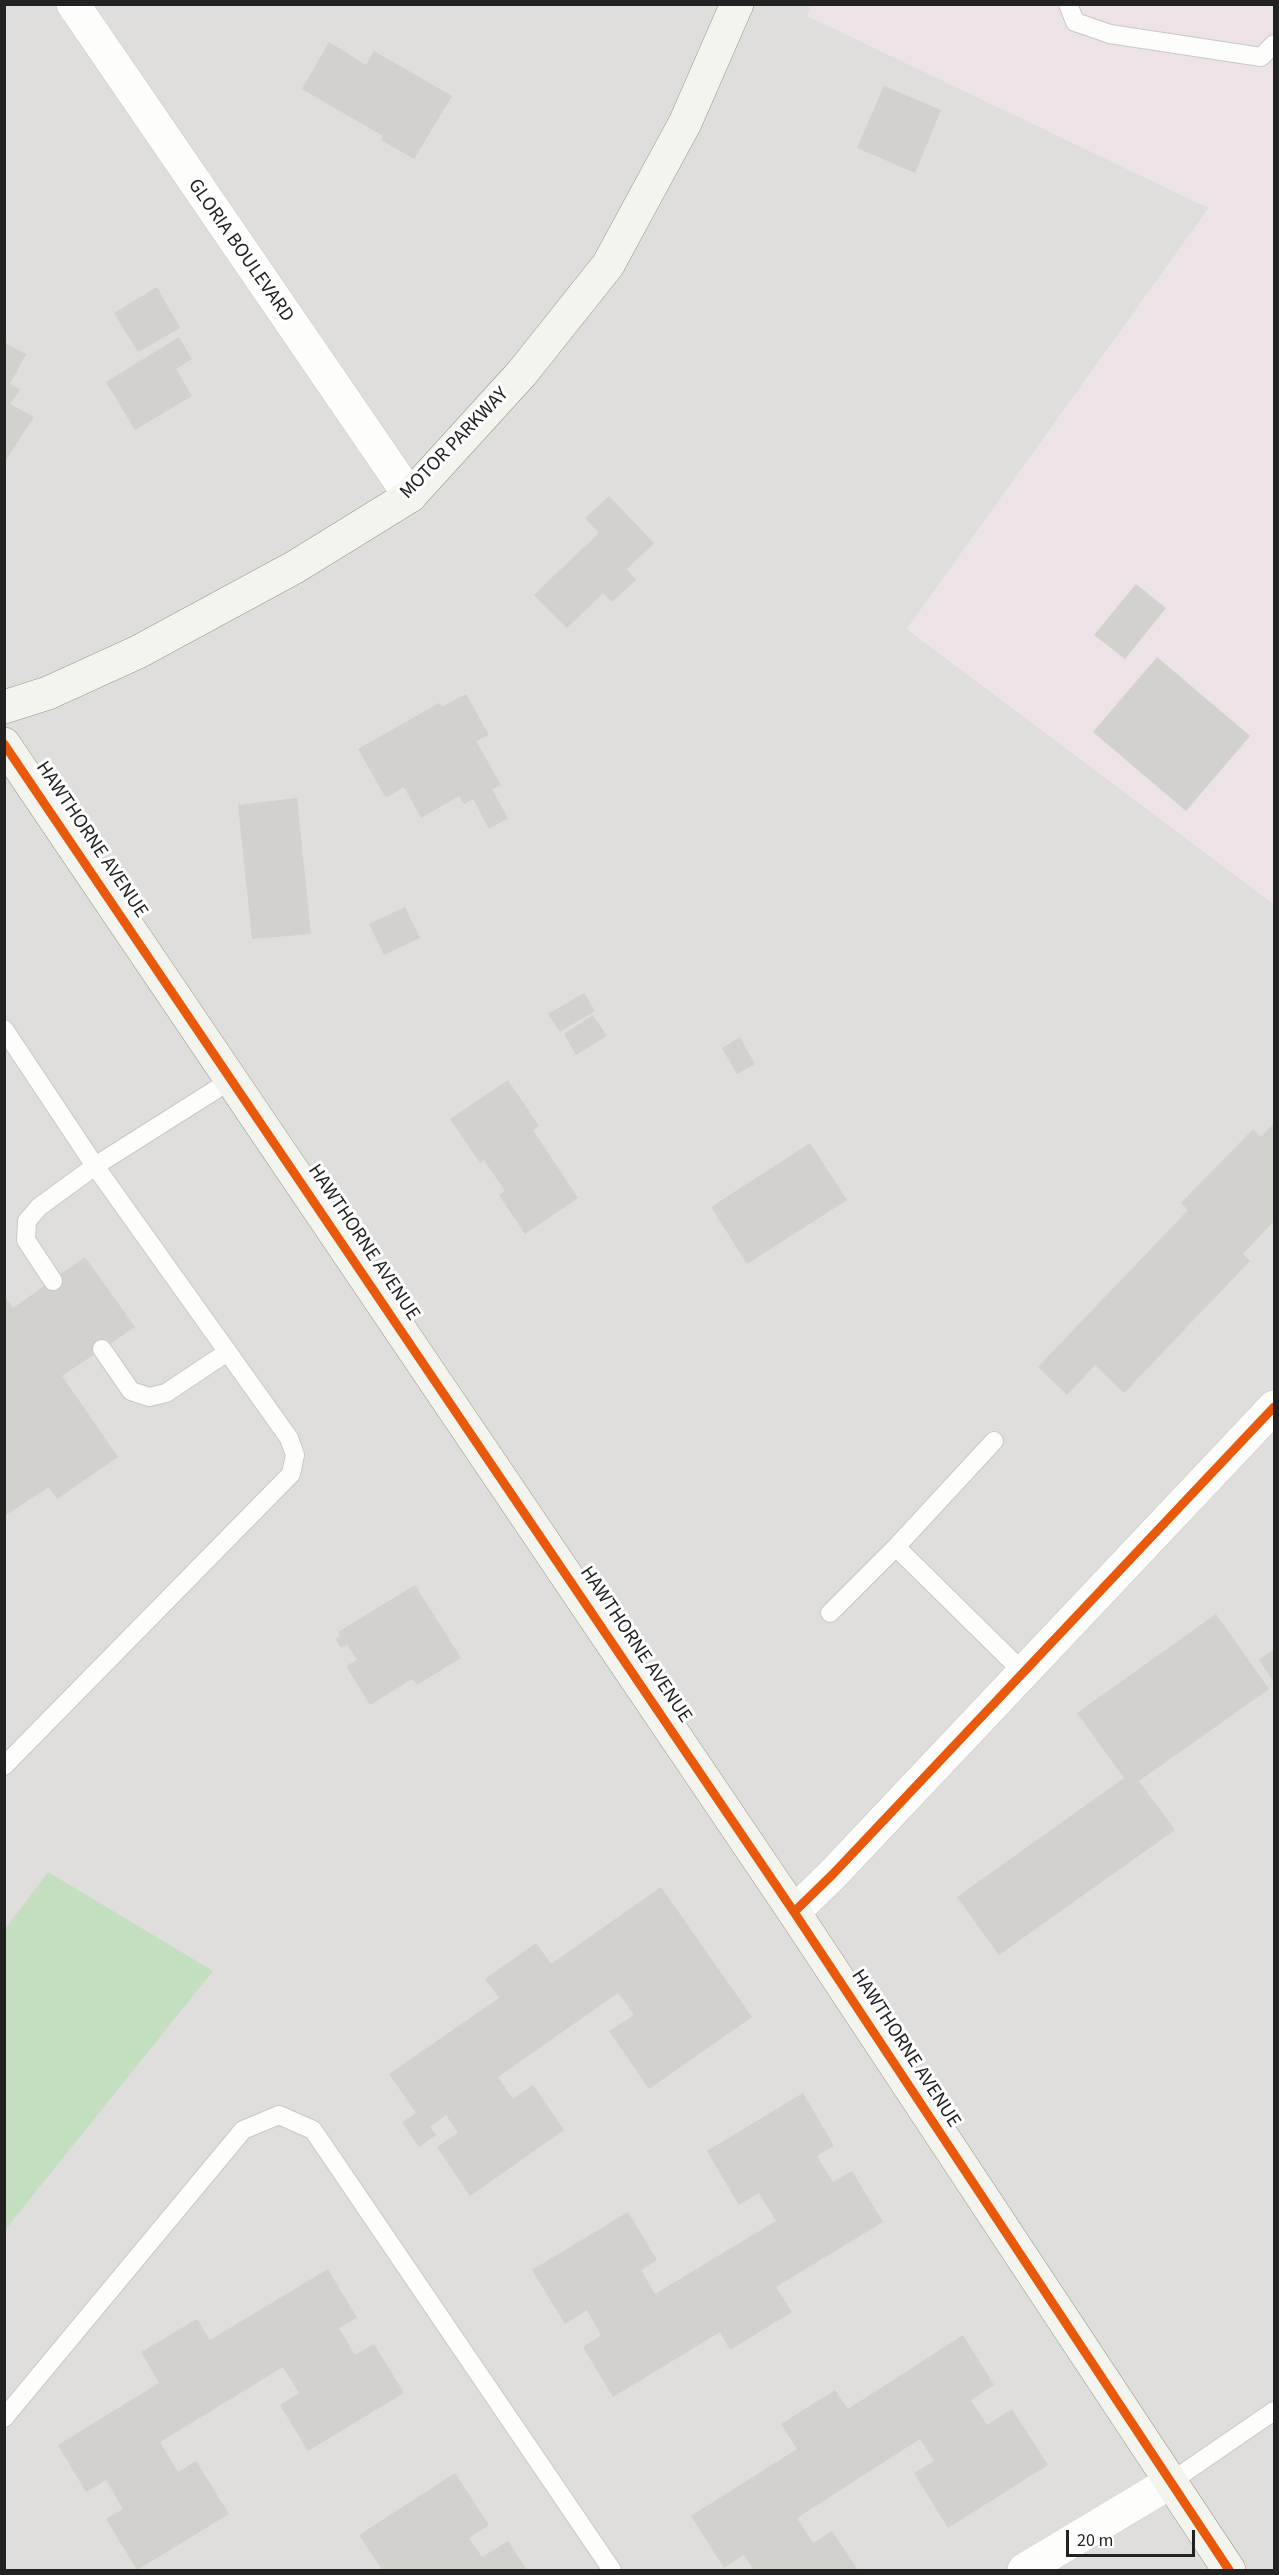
<!DOCTYPE html>
<html>
<head>
<meta charset="utf-8">
<style>
	body { margin:0 }
	#map { position:relative; width:1279px; height:2575px; overflow:hidden; background:#f0efea; font-family:"Source Sans 3",sans-serif }
	canvas { display:block }
	.frame { position:absolute; inset:0; border:6px solid #222; pointer-events:none }
	.scale { position:absolute; left:1066px; top:2530px; width:129px; height:27px; box-sizing:border-box; border:3px solid #222; border-top:0; padding-left:8px; font-size:18px; line-height:21px; white-space:nowrap; color:#222; -webkit-text-stroke:4px #fff; paint-order:stroke }
</style>
</head>
<body>
<div id="map">
<canvas width="1279" height="2575"></canvas>
<div class="frame"></div>
<div class="scale">20 m</div>
</div>
<script>
const ctx = document.querySelector('canvas').getContext('2d');
ctx.lineJoin = 'round';
function paint(path, color) { ctx.fillStyle = color; ctx.fill(path, 'evenodd'); }
const toPath = rows => new Path2D(rows.map(r => 'M' + r).join(''));
function stroke(path, color, width, dash) { ctx.strokeStyle = color; ctx.lineWidth = width; ctx.lineCap = dash ? 'butt' : 'round'; ctx.setLineDash(dash || []); ctx.stroke(path); }
function write(font, color, halo, rows, align = 'center') {
  ctx.font = font + ' "Source Sans 3",sans-serif'; ctx.lineWidth = 6; ctx.setLineDash([]); ctx.textBaseline = 'middle'; ctx.strokeStyle = halo; ctx.fillStyle = color; for (const [text, x, y, turn = 0] of rows) {
    ctx.save(); ctx.translate(x, y); ctx.rotate((+turn || 0) * Math.PI / 180); ctx.textAlign = isNaN(turn) ? turn : align; if (halo) ctx.strokeText(text, 0, 0); ctx.fillText(text, 0, 0); ctx.restore();
  }
}
paint(toPath([
	[5,5,810,5,808,16,1209,208,907,629,1274,904,1274,2570,5,2570]
]), '#dfdedc');
paint(toPath([
	[810,4,1274,5,1274,904,907,629,1209,208,808,16]
]), '#ede3e7');
paint(toPath([
	[48,1872,213,1971,5,2230,5,1929]
]), '#c4dfc0');
paint(toPath([
	[329,42,366,65,374,51,452,96,414,159,381,140,383,136,302,89],
	[884,86,941,110,915,173,857,148],
	[157,287,180,328,138,352,114,313],
	[179,337,192,359,176,369,192,396,135,430,106,382],
	[4,342,26,354,10,384,20,390,10,404,34,417,4,463],
	[609,496,654,543,627,569,636,580,612,602,603,593,567,628,534,595,599,533,585,518],
	[1136,584,1166,608,1125,659,1094,635],
	[1157,657,1250,736,1186,811,1093,732],
	[466,694,489,735,476,741,501,785,492,789,508,818,489,829,473,799,464,804,459,796,421,818,404,787,386,798,358,749,439,703,442,707],
	[297,798,311,934,252,939,238,805],
	[405,907,420,938,384,955,369,924],
	[584,993,595,1011,560,1032,548,1014],
	[593,1015,607,1036,576,1055,564,1034],
	[740,1037,755,1064,737,1074,722,1048],
	[508,1080,539,1126,533,1130,578,1198,525,1234,499,1195,505,1191,484,1160,480,1163,450,1119],
	[1274,1123,1274,1221,1243,1254,1250,1261,1124,1393,1095,1365,1067,1395,1038,1367,1188,1210,1181,1203,1253,1129,1261,1137],
	[810,1143,847,1200,747,1264,711,1207],
	[85,1257,135,1327,62,1376,118,1457,57,1499,49,1487,4,1516,4,1295,13,1308],
	[415,1585,461,1658,417,1685,412,1679,370,1705,346,1666,357,1660,347,1644,341,1648,335,1639,340,1636,338,1632],
	[1216,1614,1269,1689,1139,1781,1175,1830,999,1955,957,1897,1124,1778,1077,1713],
	[1274,1649,1274,1682,1259,1660],
	[661,1887,752,2017,649,2089,609,2031,634,2015,618,1993,498,2077,513,2099,533,2085,564,2130,470,2196,437,2147,458,2133,446,2115,430,2127,436,2135,419,2147,402,2122,416,2113,389,2074,499,1998,485,1979,536,1943,551,1964],
	[803,2093,834,2146,817,2156,833,2182,852,2171,883,2222,776,2287,792,2312,730,2350,720,2332,613,2397,583,2347,601,2335,587,2310,565,2324,532,2270,628,2212,657,2260,641,2270,655,2294,776,2221,759,2193,739,2205,707,2151],
	[328,2269,357,2318,339,2328,355,2355,374,2344,404,2393,308,2451,280,2405,299,2393,283,2367,160,2442,178,2472,196,2461,229,2514,137,2570,106,2519,123,2509,106,2480,86,2492,58,2445,159,2383,141,2352,197,2319,210,2340],
	[963,2335,994,2385,971,2400,987,2425,1012,2409,1048,2465,948,2528,914,2473,934,2461,920,2439,797,2518,813,2543,832,2531,858,2570,754,2570,744,2555,724,2568,691,2516,797,2449,781,2424,835,2390,848,2409],
	[455,2473,489,2525,469,2538,482,2557,508,2541,527,2570,382,2570,359,2535]
]), '#d2d1cd');
const lane = toPath([
	[1068,4,1075,22,1110,34,1261,57,1274,44],
	[4,1029,95,1166,289,1438,295,1455,291,1474,4,1766],
	[53,1281,26,1240,27,1221,39,1207,95,1166,231,1080],
	[102,1349,131,1391,149,1397,166,1393,226,1353],
	[994,1441,896,1547,1023,1672],
	[830,1613,896,1547],
	[4,2418,243,2130,279,2115,313,2130,612,2570],
	[1169,2483,1274,2411]
]);
const street = toPath([
	[73,4,410,496],
	[794,1912,833,1874,1274,1407],
	[1024,2570,1169,2483]
]);
const secondary = toPath([
	[4,707,48,693,138,652,295,567,410,496,522,373,608,265,685,123,737,4],
	[4,744,794,1912,1229,2570]
]);
stroke(lane, '#c9c8c6', 20);
stroke(street, '#c9c8c6', 34);
stroke(secondary, '#949b81', 34);
stroke(lane, '#fdfdfc', 18);
stroke(street, '#fdfdfc', 33);
stroke(secondary, '#f3f4ed', 33);
stroke(toPath([
	[4,744,794,1912,1229,2570],
	[794,1912,833,1874,1274,1407]
]), '#e8590c', 9);
write('20px', '#222', '#fff', [
	["GLORIA BOULEVARD",240,251,55],
	["MOTOR PARKWAY",455,444,-46],
	["HAWTHORNE AVENUE",91,840,56],
	["HAWTHORNE AVENUE",363,1243,56],
	["HAWTHORNE AVENUE",635,1645,56],
	["HAWTHORNE AVENUE",905,2049,57]
]);
</script>
</body>
</html>
